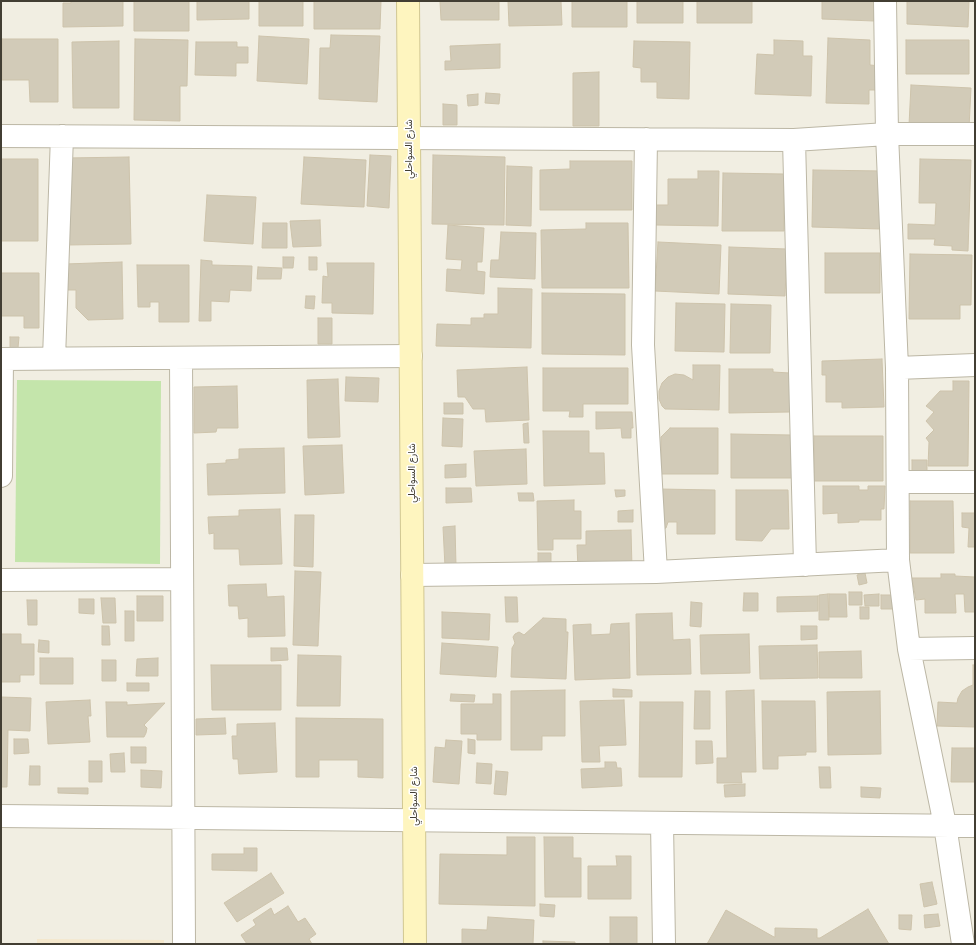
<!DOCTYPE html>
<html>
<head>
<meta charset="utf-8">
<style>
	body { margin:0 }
	#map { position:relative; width:976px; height:945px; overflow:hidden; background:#f1eee2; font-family:"Open Sans",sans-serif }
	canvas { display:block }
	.frame { position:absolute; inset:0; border:2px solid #423e33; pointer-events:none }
</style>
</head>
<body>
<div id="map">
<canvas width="976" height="945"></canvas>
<div class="frame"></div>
</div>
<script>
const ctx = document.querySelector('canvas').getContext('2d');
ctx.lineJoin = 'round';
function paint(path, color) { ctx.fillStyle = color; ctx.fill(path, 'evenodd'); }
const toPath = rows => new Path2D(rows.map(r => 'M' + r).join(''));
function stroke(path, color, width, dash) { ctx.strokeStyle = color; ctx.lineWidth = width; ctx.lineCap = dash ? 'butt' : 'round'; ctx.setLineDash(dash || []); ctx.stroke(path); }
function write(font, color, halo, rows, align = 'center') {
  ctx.font = font + ' "Open Sans",Vazirmatn,sans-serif'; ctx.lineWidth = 3; ctx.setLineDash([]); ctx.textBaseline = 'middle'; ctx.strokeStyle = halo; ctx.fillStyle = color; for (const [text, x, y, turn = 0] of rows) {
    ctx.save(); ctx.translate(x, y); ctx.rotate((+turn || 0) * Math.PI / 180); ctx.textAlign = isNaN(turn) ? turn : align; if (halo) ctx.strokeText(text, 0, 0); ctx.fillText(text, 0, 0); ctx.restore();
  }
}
paint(toPath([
	[37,939,164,940,164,944,37,944]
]), '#f4e7cc');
paint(toPath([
	[17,380,161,381,160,564,15,562]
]), '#c4e5ab');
const building = toPath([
	[71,1,123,1,123,26,63,27,63,3,71,3,71,1],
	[134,1,189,1,189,31,134,31,134,1],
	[197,1,249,1,249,19,197,20,197,1],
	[259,1,303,1,303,26,259,26,259,1],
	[314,1,381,1,380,29,314,29,314,1],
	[440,1,499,1,499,20,441,20,440,1],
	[508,1,561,1,562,25,509,26,508,1],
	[572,1,627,1,627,27,572,27,572,1],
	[637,1,683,1,683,23,637,23,637,1],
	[697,1,752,1,752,23,697,23,697,1],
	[822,1,875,1,874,21,822,19,822,1],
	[907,1,969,1,968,27,907,24,907,1],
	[331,35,380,36,377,102,319,99,320,48,330,48,331,35],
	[259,36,309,39,307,84,257,81,259,36],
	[828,38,870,40,870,65,881,66,880,90,869,90,869,104,826,103,828,38],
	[2,39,58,39,58,102,30,102,29,80,2,80,2,39],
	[135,39,188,40,187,86,180,86,180,121,134,120,135,39],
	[774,40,803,41,803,56,812,56,811,96,755,94,757,54,774,55,774,40],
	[906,40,969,40,969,74,906,74,906,40],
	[119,41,119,108,73,108,72,42,119,41],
	[634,41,690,42,689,99,657,98,657,82,641,82,641,68,633,67,634,41],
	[196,42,237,42,237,47,248,47,248,63,236,63,236,76,195,75,196,42],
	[500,44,500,68,445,70,445,61,451,61,450,46,500,44],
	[599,72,599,126,573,126,573,73,599,72],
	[911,85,971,88,969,128,909,125,911,85],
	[486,93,500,94,499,104,485,103,486,93],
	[478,94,478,105,468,106,467,95,478,94],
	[443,104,457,105,457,125,443,125,443,104],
	[370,155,391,156,389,208,367,206,370,155],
	[433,155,505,157,504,225,432,224,433,155],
	[129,157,131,244,67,245,66,158,129,157],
	[304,157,366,160,364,207,301,204,304,157],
	[1,159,38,159,38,241,1,241,1,159],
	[920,159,971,160,968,251,952,250,952,246,934,245,935,239,908,239,908,224,935,225,936,203,919,203,920,159],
	[570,161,632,161,632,210,540,210,540,170,570,169,570,161],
	[507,166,532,167,531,226,506,225,507,166],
	[813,170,883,171,881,229,812,227,813,170],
	[698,171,719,171,718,226,656,225,656,205,668,205,668,179,698,179,698,171],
	[723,173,784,174,784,231,722,231,723,173],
	[207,195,256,197,253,244,204,241,207,195],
	[320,220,321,246,293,247,290,221,320,220],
	[263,223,287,223,287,248,262,248,263,223],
	[586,223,628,223,629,288,542,288,541,230,586,229,586,223],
	[448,225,484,228,482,262,477,262,477,271,485,272,484,294,446,291,447,269,461,270,462,260,446,259,448,225],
	[501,232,536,233,535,279,490,277,491,260,499,260,501,232],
	[658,242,721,245,719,294,655,291,658,242],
	[729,247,787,249,785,296,728,294,729,247],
	[825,253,880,253,880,293,825,293,825,253],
	[910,254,972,255,971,305,960,305,960,319,909,319,910,254],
	[283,257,294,257,293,268,283,268,283,257],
	[309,257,317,257,317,270,309,270,309,257],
	[201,260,212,261,212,265,252,266,251,291,230,290,229,302,211,301,211,321,199,321,201,260],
	[122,262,123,319,88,320,76,308,76,290,66,290,65,264,122,262],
	[327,263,374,263,373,314,332,313,332,303,322,303,323,276,328,277,327,263],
	[137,265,189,265,189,322,159,322,159,302,150,302,150,307,138,307,137,265],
	[258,267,282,268,281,279,257,279,258,267],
	[1,273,39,273,39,328,24,328,24,316,1,316,1,273],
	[498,288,532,289,531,348,436,346,437,324,471,325,471,318,484,318,484,314,498,314,498,288],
	[542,293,625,294,625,355,542,354,542,293],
	[306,296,315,296,314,309,305,308,306,296],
	[676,303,725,304,724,352,675,351,676,303],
	[731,304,771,305,770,353,730,353,731,304],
	[318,318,332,318,332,344,318,344,318,318],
	[10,337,19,337,18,348,10,348,10,337],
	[882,359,884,407,842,408,842,402,826,402,826,375,822,375,822,361,882,359],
	[693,365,720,365,719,410,665,409,662,406,659,399,659,391,662,383,668,377,675,374,684,375,693,380,693,365],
	[527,367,529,420,486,422,485,409,473,409,465,397,458,397,457,370,527,367],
	[543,368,628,368,628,404,583,404,583,417,569,417,570,411,543,411,543,368],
	[729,369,773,369,773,372,790,373,790,412,729,413,729,369],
	[346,377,379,378,378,402,345,401,346,377],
	[338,379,340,437,308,438,307,380,338,379],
	[953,381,969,381,968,466,928,466,929,442,926,438,934,430,926,421,934,412,926,406,940,391,953,391,953,381],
	[237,386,238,428,217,428,216,432,194,433,194,387,237,386],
	[444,403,463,403,463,414,444,414,444,403],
	[596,412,632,412,633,428,631,428,631,438,622,438,621,428,596,429,596,412],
	[443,418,463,419,462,447,442,446,443,418],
	[528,423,529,443,524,443,523,424,528,423],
	[670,428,718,428,718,474,661,474,661,437,670,428],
	[543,431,589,431,589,453,604,453,605,484,544,486,543,431],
	[731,434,792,435,792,478,731,478,731,434],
	[814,436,883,436,883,481,814,481,814,436],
	[342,445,344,493,305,495,303,446,342,445],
	[284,448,285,493,208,495,207,464,226,463,226,460,239,459,239,449,284,448],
	[526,449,527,484,476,486,474,451,526,449],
	[912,460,927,460,927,472,912,472,912,460],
	[466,464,466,477,445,478,445,465,466,464],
	[823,486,859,486,859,490,868,490,868,486,885,486,884,509,881,509,881,520,859,520,859,522,838,523,838,513,823,514,823,486],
	[446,488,471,488,472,502,446,503,446,488],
	[659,489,715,490,715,534,677,534,677,522,668,522,666,528,662,529,659,489],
	[615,490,625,490,625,496,616,497,615,490],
	[736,490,788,490,789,529,771,529,762,541,736,540,736,490],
	[518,493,533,493,534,501,519,501,518,493],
	[574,500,574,511,581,511,581,539,553,539,553,550,538,550,537,501,574,500],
	[910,501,953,501,954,553,910,553,910,501],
	[280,509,282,564,240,565,239,549,214,549,214,533,209,534,208,517,239,516,239,510,280,509],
	[633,510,633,522,618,522,618,511,633,510],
	[962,513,975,513,975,547,968,547,969,528,962,527,962,513],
	[295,515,314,515,313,567,294,566,295,515],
	[455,526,456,566,445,567,443,527,455,526],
	[631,530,632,568,578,569,577,545,586,545,586,531,631,530],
	[538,553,551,553,551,562,538,563,538,553],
	[295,571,321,572,318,646,293,645,295,571],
	[865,573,867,583,859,585,857,575,865,573],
	[941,574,955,574,955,576,975,577,975,612,965,612,964,594,955,594,956,613,925,613,925,599,916,600,912,578,941,578,941,574],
	[266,584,267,597,284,596,285,636,248,637,248,618,239,619,238,606,229,606,228,585,266,584],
	[849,592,862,592,862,605,849,605,849,592],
	[744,593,758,593,758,611,743,611,744,593],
	[828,594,829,620,819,620,819,595,828,594],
	[829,594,846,594,847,617,829,617,829,594],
	[879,594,879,606,865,606,864,595,879,594],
	[881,595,893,595,893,609,881,609,881,595],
	[137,596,163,596,163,621,137,621,137,596],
	[818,596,818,611,777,612,777,597,818,596],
	[505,597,517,597,518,622,506,622,505,597],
	[101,598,115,598,116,623,103,623,101,598],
	[79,599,94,599,94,614,79,613,79,599],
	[27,600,37,600,37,625,28,625,27,600],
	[691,602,702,603,701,627,690,626,691,602],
	[860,607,869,607,869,619,860,619,860,607],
	[125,611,134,611,134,641,125,641,125,611],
	[442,612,490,614,489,640,442,638,442,612],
	[672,613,673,640,690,639,691,674,637,675,636,614,672,613],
	[543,618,566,619,566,632,568,632,566,679,511,677,512,648,515,643,513,637,515,634,519,632,524,635,543,618],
	[629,623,630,678,575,680,573,625,591,624,591,635,610,634,611,624,629,623],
	[102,626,109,626,110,645,102,645,102,626],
	[801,626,817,626,817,639,801,640,801,626],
	[1,634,21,634,21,644,34,644,34,675,20,675,20,682,1,682,1,634],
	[749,634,750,673,701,674,700,635,749,634],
	[39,640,49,641,49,653,38,652,39,640],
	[442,643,498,647,496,677,440,674,442,643],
	[817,645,818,678,760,679,759,646,817,645],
	[271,648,287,648,288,660,271,661,271,648],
	[861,651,862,678,819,678,819,652,861,651],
	[298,655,341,656,340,706,297,706,298,655],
	[40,658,73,658,73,684,40,684,40,658],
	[158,658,158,676,136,676,137,659,158,658],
	[102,660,116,660,116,681,102,681,102,660],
	[211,665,281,665,281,710,212,710,211,665],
	[973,665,975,665,975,727,937,726,938,702,957,703,958,698,962,691,968,687,973,685,973,665],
	[127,683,149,683,149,691,127,691,127,683],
	[613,689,632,690,632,697,613,697,613,689],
	[565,690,565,736,542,736,542,750,511,750,511,691,565,690],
	[754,690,756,772,741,772,742,783,717,783,717,758,727,758,726,691,754,690],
	[695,691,710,691,710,729,694,729,695,691],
	[880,691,881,754,828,755,827,692,880,691],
	[451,694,475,695,474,702,450,701,451,694],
	[493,694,501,694,501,740,477,740,477,734,461,734,461,704,493,704,493,694],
	[1,697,31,698,30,731,8,730,7,787,1,787,1,697],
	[90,700,91,716,88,716,90,742,48,744,46,702,90,700],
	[624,700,626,745,599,746,600,762,582,762,580,701,624,700],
	[762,701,815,701,816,752,806,752,806,755,778,756,778,769,763,769,762,701],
	[106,702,127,702,127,705,165,703,144,725,147,728,146,733,144,737,107,737,106,702],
	[640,702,683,702,682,777,639,777,640,702],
	[225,718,226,734,196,735,196,719,225,718],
	[296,718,383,719,383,778,358,777,358,760,319,760,319,777,296,777,296,718],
	[275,723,277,772,239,774,238,759,233,759,232,736,237,736,237,724,275,723],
	[14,739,28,739,29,753,14,754,14,739],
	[468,739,475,740,475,754,468,753,468,739],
	[446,740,462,741,459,784,433,782,435,747,445,748,446,740],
	[696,741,712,741,713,763,696,764,696,741],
	[131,747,146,747,146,763,131,763,131,747],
	[952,748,975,748,975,782,951,782,952,748],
	[124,753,125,772,111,772,110,754,124,753],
	[89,761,102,761,102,782,89,782,89,761],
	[605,762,616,762,617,768,621,768,622,786,582,788,581,769,605,768,605,762],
	[477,763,492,764,491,784,476,783,477,763],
	[30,766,40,766,40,785,29,785,30,766],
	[819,767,830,767,831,788,820,788,819,767],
	[141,770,162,771,161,788,141,787,141,770],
	[496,771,508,772,506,795,494,794,496,771],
	[745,784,745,796,725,797,724,785,745,784],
	[861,787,881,788,880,798,861,797,861,787],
	[58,788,88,788,88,794,58,793,58,788],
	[507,837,535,837,535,906,439,904,440,854,507,855,507,837],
	[544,837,573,837,573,858,581,858,581,897,545,897,544,837],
	[244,848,257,848,257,871,212,870,212,854,244,854,244,848],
	[616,856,631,856,631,899,588,899,588,866,617,866,616,856],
	[271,873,284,893,237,922,224,903,271,873],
	[932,882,937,904,924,907,920,884,932,882],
	[540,904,555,905,554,917,540,916,540,904],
	[288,906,298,922,305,918,316,934,309,939,312,944,247,944,241,935,256,925,253,920,271,908,274,915,288,906],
	[868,909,889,944,707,944,726,910,774,937,775,937,775,928,817,929,817,938,820,938,868,909],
	[938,914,940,926,925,928,924,915,938,914],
	[899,915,912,915,911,930,899,929,899,915],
	[488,917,534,920,533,944,462,944,462,929,487,930,488,917],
	[610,917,637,917,637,944,610,944,610,917],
	[543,941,575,942,575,944,543,944,543,941]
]);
paint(building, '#d2cbb8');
stroke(building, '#cdc3ab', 1);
const street = toPath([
	[885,1,887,134,897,368,898,560,909,649,945,825,963,944],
	[1,136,794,140,887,134,975,134],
	[646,139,643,345,656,572],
	[794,140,805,565],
	[54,358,62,136],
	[181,358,184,944],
	[1,359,411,356],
	[897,368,975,365],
	[1,476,2,359],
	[898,482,975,482],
	[412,575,656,572,898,560],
	[1,580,182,579],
	[909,649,975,648],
	[1,816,975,826],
	[662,823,664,944]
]);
const secondary = toPath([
	[408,1,415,944]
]);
stroke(street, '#bcb7a5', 24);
stroke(secondary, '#d1c792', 24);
stroke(street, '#fff', 22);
stroke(secondary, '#fef5bf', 22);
write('10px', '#423e33', '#fff', [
	["شارع السواحلي",409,149,-90],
	["شارع السواحلي",412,473,-90],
	["شارع السواحلي",414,796,-90]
]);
</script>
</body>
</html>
